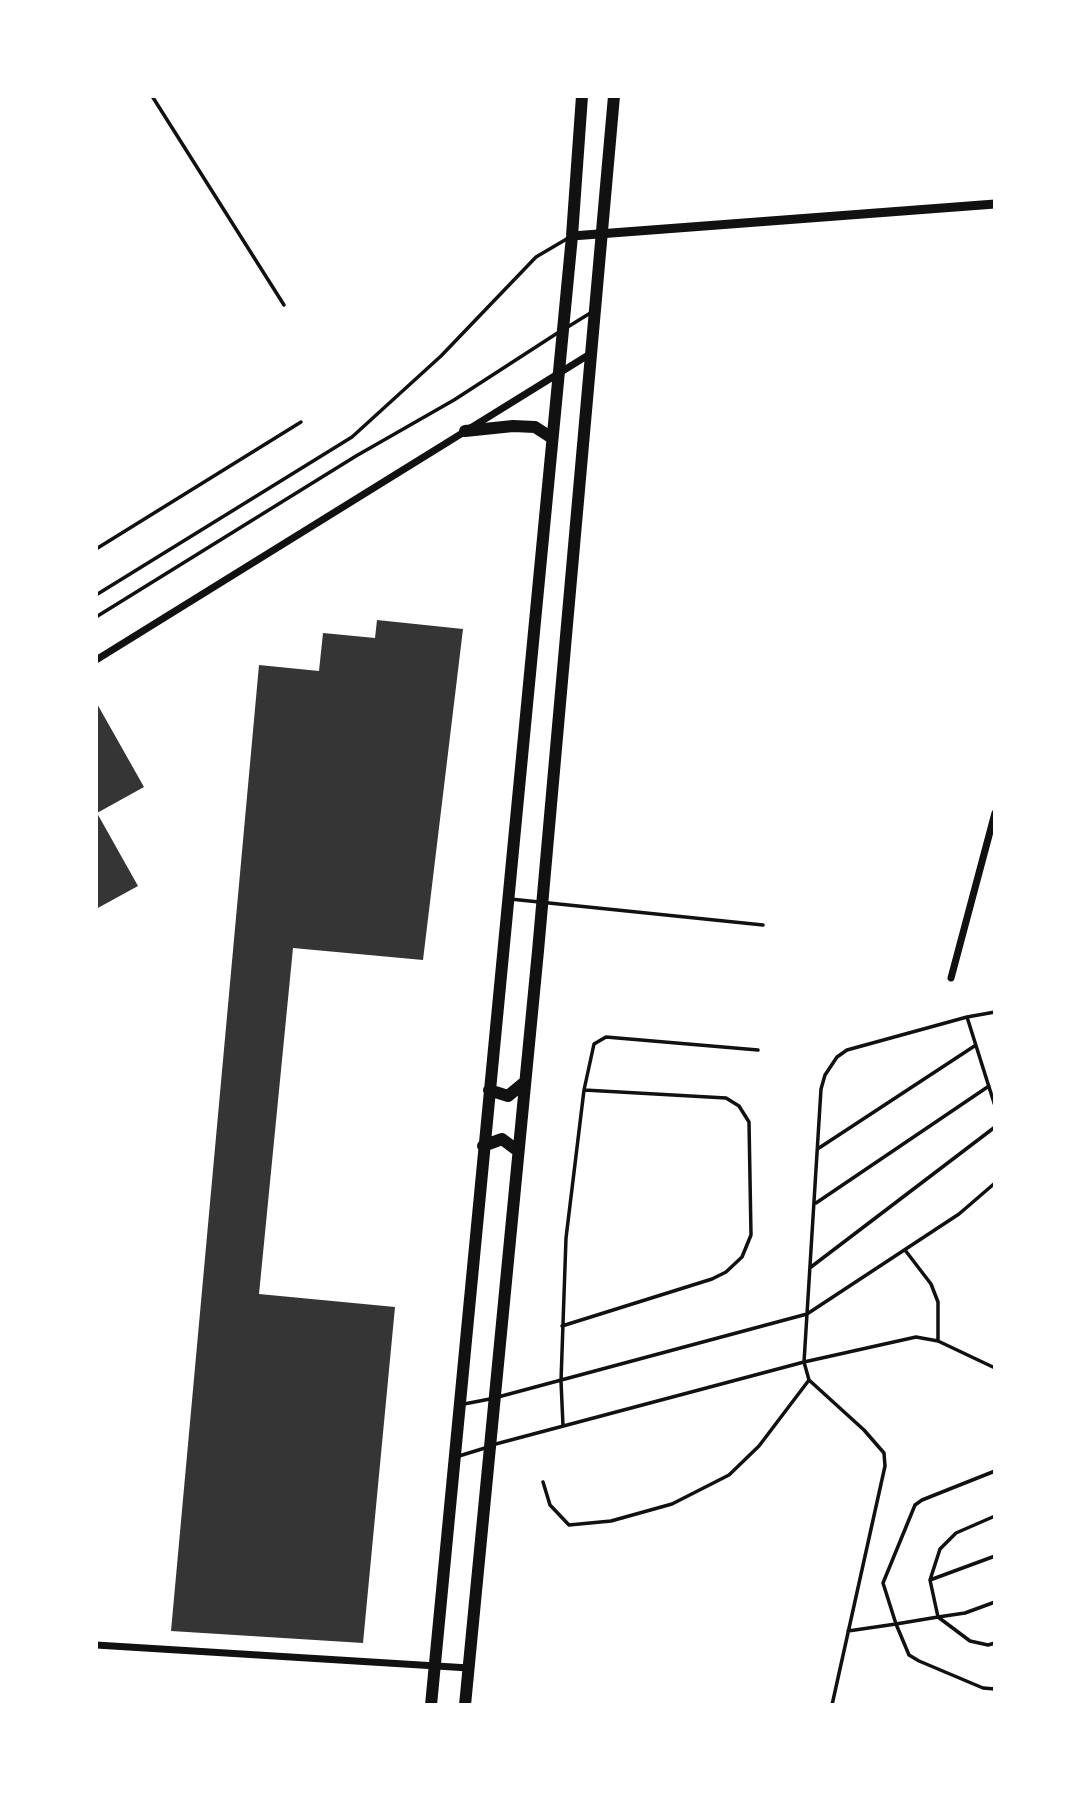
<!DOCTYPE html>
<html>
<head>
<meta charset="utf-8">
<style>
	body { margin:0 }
	#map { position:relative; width:1091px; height:1801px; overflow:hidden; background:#fff; font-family:Raleway,sans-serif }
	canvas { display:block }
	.frame { position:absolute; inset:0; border:98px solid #fff; pointer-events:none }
</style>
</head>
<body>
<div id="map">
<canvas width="1091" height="1801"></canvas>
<div class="frame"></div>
</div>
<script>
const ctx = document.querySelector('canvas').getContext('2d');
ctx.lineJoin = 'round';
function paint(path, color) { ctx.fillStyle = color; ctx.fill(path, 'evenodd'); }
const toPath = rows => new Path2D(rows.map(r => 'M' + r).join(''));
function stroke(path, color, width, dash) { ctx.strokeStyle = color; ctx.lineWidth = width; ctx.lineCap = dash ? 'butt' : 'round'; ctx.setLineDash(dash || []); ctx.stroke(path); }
paint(toPath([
	[377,620,463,629,423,960,293,948,259,1294,395,1307,363,1643,171,1631,259,665,319,671,323,633,375,638],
	[96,702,144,787,97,813,138,886,96,909]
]), '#353535');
stroke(toPath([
	[152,96,284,305],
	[566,328,592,312],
	[96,549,301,422],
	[96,595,352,437,441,356,536,257,570,237],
	[96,617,356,456,454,400,559,332],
	[510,899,763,925],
	[967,1017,995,1012],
	[819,1148,976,1045],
	[816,1203,989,1086],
	[905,1250,931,1284,938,1302,938,1341],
	[811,1267,995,1127],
	[562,1326,712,1279,726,1272,742,1257,751,1235,749,1122,739,1106,726,1098,584,1090],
	[498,1397,807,1314,959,1214,995,1183],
	[464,1404,490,1399],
	[563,1426,561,1381,566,1238,584,1090,594,1044,606,1037,758,1050],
	[492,1445,804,1362,821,1089,825,1075,837,1057,847,1050,967,1017,995,1106],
	[459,1456,485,1448],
	[995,1471,922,1500,915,1505,883,1583,896,1624,938,1617,930,1580,940,1549,956,1533,995,1516],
	[543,1482,550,1505,569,1525,611,1521,672,1504,729,1475,759,1446,809,1380],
	[930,1580,995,1556],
	[995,1602,965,1613,938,1617,970,1641,988,1645,995,1643],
	[848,1631,896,1624,909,1655,919,1661,983,1688,995,1689],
	[832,1705,885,1466,884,1453,864,1430,809,1380,804,1362,916,1337,938,1341,995,1368]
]), '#111', 3.5);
stroke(toPath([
	[96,660,590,354],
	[951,978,995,813],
	[96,1645,469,1668]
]), '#111', 7);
stroke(toPath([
	[572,236,995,204]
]), '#111', 9);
stroke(toPath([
	[465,431,513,426,535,427,552,438],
	[489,1090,508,1096,525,1082],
	[483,1146,502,1139,518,1151],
	[431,1705,572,236,582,96],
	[465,1705,538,951,614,96]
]), '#111', 12);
</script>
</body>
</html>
